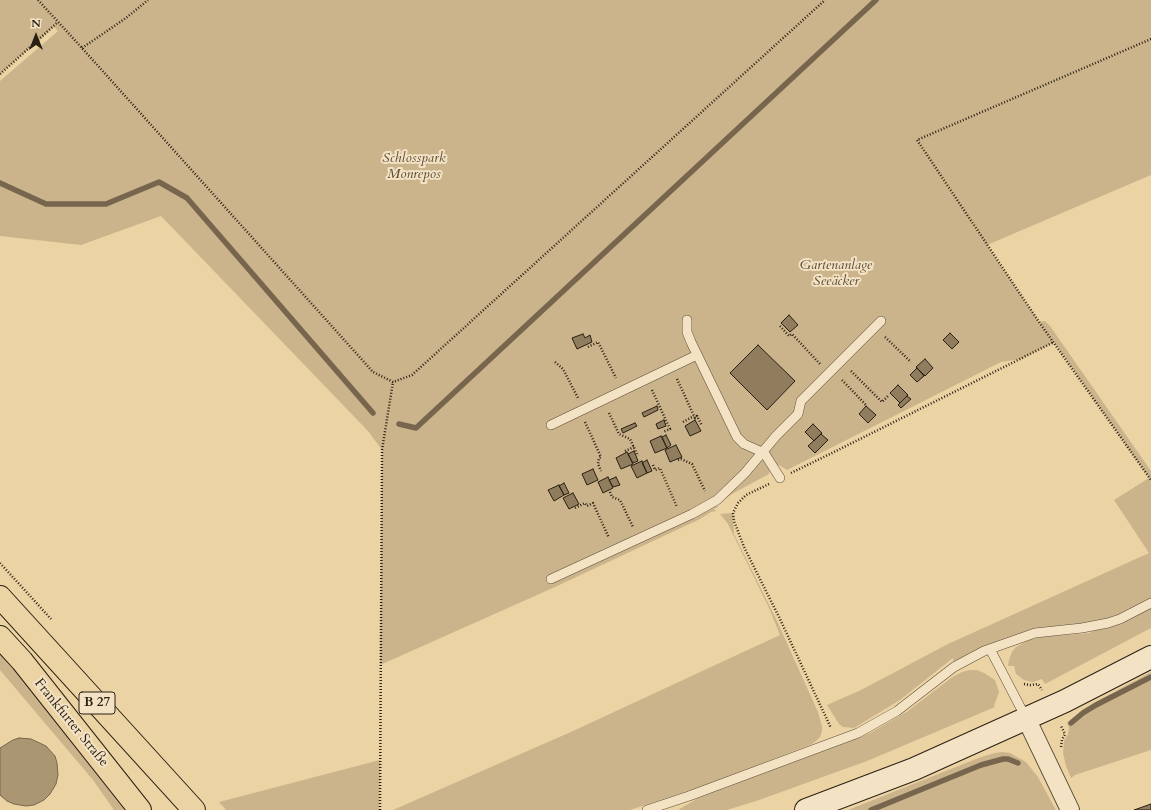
<!DOCTYPE html>
<html>
<head>
<meta charset="utf-8">
<style>
	body { margin:0 }
	#map { position:relative; width:1151px; height:810px; overflow:hidden; background:#ecd3a4; font-family:Cardo,serif }
	canvas { display:block }
	.north { position:absolute; left:16px; top:16px; width:40px; height:40px; -webkit-text-stroke:3px #f3e2c4; paint-order:stroke; rotate:0deg; font-size:11px; font-weight:700; line-height:16px; text-align:center; color:#2a1f13 }
	.north::after { content:''; display:block; margin:auto; width:14px; height:18px; background:#2a1f13; clip-path:polygon(50% 0,100% 100%,50% 72%,0 100%) }
</style>
</head>
<body>
<div id="map">
<canvas width="1151" height="810"></canvas>
<div class="north">N</div>
</div>
<script>
const ctx = document.querySelector('canvas').getContext('2d');
ctx.lineJoin = 'round';
function paint(path, color) { ctx.fillStyle = color; ctx.fill(path, 'evenodd'); }
const toPath = rows => new Path2D(rows.map(r => 'M' + r).join(''));
function stroke(path, color, width, dash) { ctx.strokeStyle = color; ctx.lineWidth = width; ctx.lineCap = dash ? 'butt' : 'round'; ctx.setLineDash(dash || []); ctx.stroke(path); }
function write(font, color, halo, rows, align = 'center') {
  ctx.font = font + ' Cardo,serif'; ctx.lineWidth = 4; ctx.setLineDash([]); ctx.textBaseline = 'middle'; ctx.strokeStyle = halo; ctx.fillStyle = color; for (const [text, x, y, turn = 0] of rows) {
    ctx.save(); ctx.translate(x, y); ctx.rotate((+turn || 0) * Math.PI / 180); ctx.textAlign = isNaN(turn) ? turn : align; if (halo) ctx.strokeText(text, 0, 0); ctx.fillText(text, 0, 0); ctx.restore();
  }
}
paint(toPath([
	[0,0,1151,0,1151,175,987,245,1039,322,1045,321,1050,326,1151,471,1151,628,1045,684,1042,679,1033,682,1024,680,1016,674,1014,666,1008,666,1009,660,1012,652,1016,647,1027,641,1040,637,1089,633,1106,624,1047,631,954,667,953,658,900,700,854,728,843,727,839,724,827,705,861,690,948,644,1149,553,1114,500,1149,478,1054,342,1021,359,1001,362,787,470,779,465,770,470,769,474,732,494,717,505,718,507,714,509,716,511,711,512,700,519,555,587,380,665,382,450,368,431,161,216,81,245,0,236,0,81,58,31,54,27,0,74],
	[733,513,734,534,777,621,818,712,822,726,822,731,820,737,816,741,812,744,706,785,630,810,393,810,573,731,780,635,769,608,728,524,720,514],
	[0,637,140,810,114,810,93,780,0,670],
	[970,670,977,670,984,673,995,680,999,692,994,706,995,707,867,761,759,800,727,810,678,810,698,798,870,733,908,711,951,678,962,672],
	[1151,672,1151,750,1075,775,1071,778,1066,766,1063,753,1064,741,1068,734,1069,728,1067,723,1083,709],
	[1002,752,1010,753,1026,762,1038,777,1056,810,848,810,981,757,995,753],
	[380,760,379,810,226,810,219,802]
]), '#cbb48b');
const water = toPath([
	[19,738,31,739,46,746,55,756,57,763,58,775,56,784,50,794,44,800,34,805,26,806,14,804,7,801,0,795,0,748,13,740,19,738]
]);
paint(water, '#aa9673');
stroke(water, '#77664d', 1);
stroke(toPath([
	[0,183,46,204,106,204,159,182,187,198,373,413],
	[399,424,416,428,876,0],
	[1071,723,1083,713,1096,705,1151,677],
	[871,810,981,765,1003,759,1008,759,1018,763]
]), '#77664d', 5.5);
const building = toPath([
	[789,315,798,325,790,332,781,323,789,315],
	[950,333,959,342,952,349,943,340,950,333],
	[583,334,585,338,590,335,592,342,577,349,572,338,583,334],
	[758,345,795,381,767,410,730,373,758,345],
	[925,359,933,368,925,376,916,367,925,359],
	[917,368,924,376,917,382,910,375,917,368],
	[898,385,908,395,900,403,890,393,898,385],
	[907,396,911,399,901,408,898,405,907,396],
	[657,406,658,410,644,417,642,413,657,406],
	[866,406,876,415,868,423,859,414,866,406],
	[664,420,666,426,658,429,656,424,664,420],
	[695,420,701,431,690,436,685,426,695,420],
	[635,423,637,426,623,433,621,429,635,423],
	[813,424,822,433,814,441,805,432,813,424],
	[821,434,828,440,815,453,808,446,821,434],
	[666,435,671,445,667,448,662,437,666,435],
	[661,436,667,448,655,453,650,441,661,436],
	[676,445,682,457,670,462,665,450,676,445],
	[634,451,638,461,633,463,628,454,634,451],
	[627,452,633,464,621,469,616,458,627,452],
	[647,460,652,471,647,473,642,463,647,460],
	[642,461,647,473,637,478,631,466,642,461],
	[593,469,598,480,587,485,582,474,593,469],
	[608,477,613,488,603,493,598,482,608,477],
	[616,477,620,485,613,487,609,480,616,477],
	[564,483,569,493,564,495,559,486,564,483],
	[559,485,564,495,554,501,548,490,559,485],
	[573,493,579,504,569,509,563,498,573,493],
	[1151,804,1151,810,1134,810,1151,804]
]);
paint(building, '#8f7d5e');
stroke(building, '#2a1f13', 1);
const lane = toPath([
	[687,320,687,332,691,342,737,437,744,444,762,452],
	[551,425,697,355],
	[763,451,780,478],
	[551,579,692,514,717,500,745,473,776,436,798,414,801,401,881,321],
	[990,649,1026,718],
	[647,810,689,796,858,733,897,711,954,667,984,651,1035,633,1082,628,1108,623,1120,619,1151,603]
]);
const street = toPath([
	[1026,718,1070,810]
]);
const secondary = toPath([
	[806,810,914,769,1065,701,1151,657]
]);
const primary = toPath([
	[0,597,194,810],
	[0,637,22,661,140,810]
]);
stroke(lane, '#5a4c37', 10);
stroke(street, '#5a4c37', 20);
stroke(secondary, '#2a1f13', 24);
stroke(primary, '#2a1f13', 24);
stroke(toPath([
	[38,0,82,48,373,372,393,382,412,375,825,0],
	[1151,39,917,140,1039,322,1151,480],
	[82,48,126,18,148,0],
	[0,74,58,22],
	[780,326,789,336,792,334,820,364],
	[885,337,911,362],
	[588,347,598,342,616,378],
	[555,362,563,369,578,398],
	[851,371,882,402,889,395],
	[677,379,695,418,697,416,702,426],
	[842,380,866,405],
	[652,390,670,429,663,432],
	[609,413,619,434,630,439,638,456],
	[585,422,601,457,599,458,598,464,601,471],
	[683,422,694,416],
	[625,451,634,447],
	[678,460,681,459,692,464,705,491],
	[653,465,655,470,660,468,677,507],
	[791,473,830,454,1054,342],
	[769,484,746,495,738,503,733,513,734,521,744,547,779,617,831,728],
	[610,492,612,497,620,500,633,527],
	[575,508,585,503,587,506,593,503,609,538],
	[0,563,51,619],
	[1024,684,1030,685,1038,684,1042,690],
	[1061,747,1062,740,1065,734,1061,726],
	[380,810,382,450,393,382]
]), '#2a1f13', 2.5, [1, 2]);
stroke(lane, '#f3e2c4', 9);
stroke(street, '#f3e2c4', 18);
stroke(secondary, '#f3e2c4', 22);
stroke(primary, '#ecd3a4', 22);
for (const [x, y, w] of [
	[97,703,36]
]) { const box = new Path2D(); box.roundRect(x - w / 2, y - 11, w, 22, 3); ctx.fillStyle = '#f3e2c4'; ctx.fill(box); stroke(box, '#2a1f13', 1); }
write('bold 13px', '#2a1f13', null, [
	["B 27",97,703]
]);
write('italic 14px', '#5a4c37', '#f3e2c4', [
	["Schlosspark",414,159],
	["Monrepos",414,175],
	["Gartenanlage",836,266],
	["Seeäcker",836,282]
]);
write('14px', '#2a1f13', '#f3e2c4', [
	["Frankfurter Straße",71,723,51]
]);
</script>
</body>
</html>
